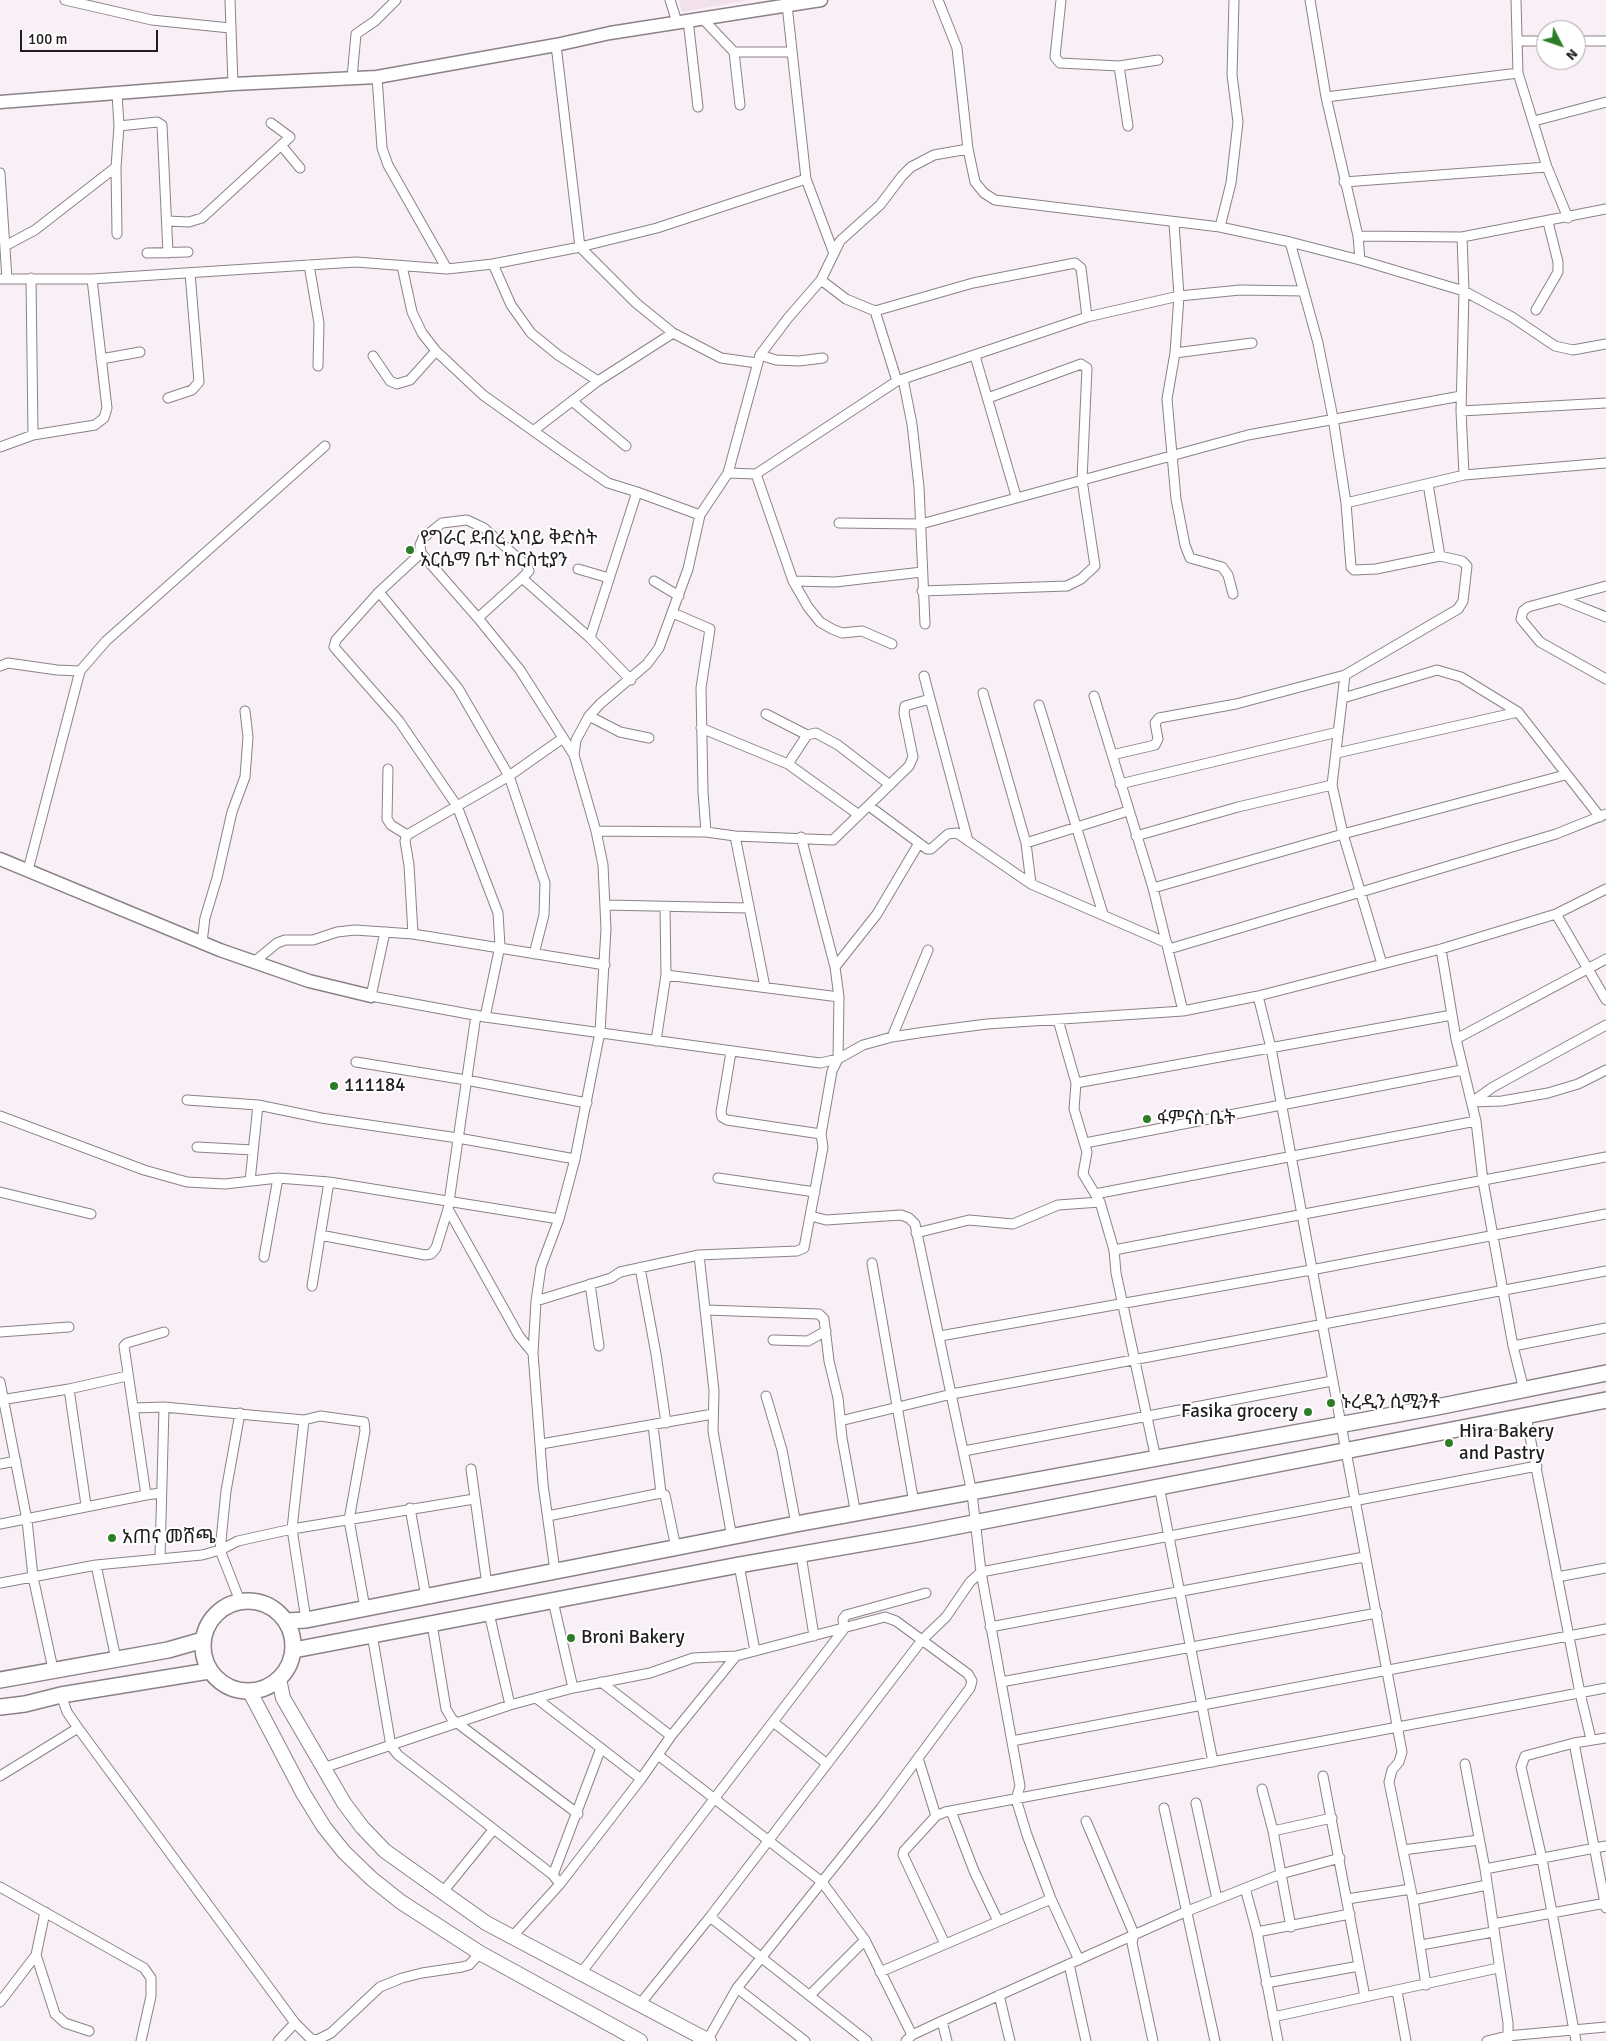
<!DOCTYPE html>
<html>
<head>
<meta charset="utf-8">
<style>
	body { margin:0 }
	#map { position:relative; width:1606px; height:2041px; overflow:hidden; background:#f9eff6; font-family:Signika,sans-serif }
	canvas { display:block }
	.north { position:absolute; left:1536px; top:20px; width:50px; height:50px; box-sizing:border-box; background:#fff; border:1px solid #a6a5a6; border-radius:50%; rotate:131deg; font-size:14px; font-weight:700; line-height:20px; text-align:center; color:#211d20 }
	.north::after { content:''; display:block; margin:auto; width:18px; height:22px; background:#2d7d27; clip-path:polygon(50% 0,100% 100%,50% 72%,0 100%) }
	.scale { position:absolute; left:20px; top:30px; width:138px; height:22px; box-sizing:border-box; border:2px solid #211d20; border-top:0; padding-left:6px; font-size:15px; line-height:18px; white-space:nowrap; color:#211d20; -webkit-text-stroke:4px #fff; paint-order:stroke }
</style>
</head>
<body>
<div id="map">
<canvas width="1606" height="2041"></canvas>
<div class="north">N</div>
<div class="scale">100 m</div>
</div>
<script>
const ctx = document.querySelector('canvas').getContext('2d');
ctx.lineJoin = 'round';
function paint(path, color) { ctx.fillStyle = color; ctx.fill(path, 'evenodd'); }
const toPath = rows => new Path2D(rows.map(r => 'M' + r).join(''));
function stroke(path, color, width, dash) { ctx.strokeStyle = color; ctx.lineWidth = width; ctx.lineCap = dash ? 'butt' : 'round'; ctx.setLineDash(dash || []); ctx.stroke(path); }
function write(font, color, halo, rows, align = 'center') {
  ctx.font = font + ' Signika,"Noto Sans Ethiopic",sans-serif'; ctx.lineWidth = 4; ctx.setLineDash([]); ctx.textBaseline = 'middle'; ctx.strokeStyle = halo; ctx.fillStyle = color; for (const [text, x, y, turn = 0] of rows) {
    ctx.save(); ctx.translate(x, y); ctx.rotate((+turn || 0) * Math.PI / 180); ctx.textAlign = isNaN(turn) ? turn : align; if (halo) ctx.strokeText(text, 0, 0); ctx.fillText(text, 0, 0); ctx.restore();
  }
}
paint(toPath([
	[679,0,749,0,682,12]
]), '#f2e1ed');
const street = toPath([
	[65,0,152,20,230,28],
	[230,0,233,84],
	[670,0,677,22],
	[938,0,957,48,968,149,975,182,984,193,995,200,1220,227,1290,242,1360,260,1464,291,1512,317,1555,346,1573,350,1606,344],
	[1061,0,1055,57,1060,63,1119,66,1158,60],
	[1310,0,1326,97,1358,236,1360,260],
	[1516,0,1518,73,1547,167,1568,218],
	[787,5,806,179,833,251],
	[702,18,734,52,740,105],
	[688,20,698,107],
	[1518,41,1546,41],
	[1576,41,1606,41],
	[556,45,580,247,636,303,673,333,721,358,757,363],
	[734,52,792,52],
	[1119,66,1128,126],
	[377,77,382,148,388,165,447,269],
	[352,78,356,34,375,21,396,0],
	[1326,97,1518,73],
	[1534,121,1606,102],
	[119,126,157,122,162,125,168,253],
	[281,145,300,168],
	[0,173,7,279],
	[1344,182,1547,167],
	[167,221,189,222,202,218,290,137,271,123],
	[1174,223,1179,296,1175,353,1167,399,1176,499,1185,545,1190,558,1222,567,1228,575,1233,594],
	[1220,227,1231,183,1238,122,1232,75,1234,0],
	[117,234,116,167,119,126,117,93],
	[1358,236,1462,237,1606,209],
	[1462,237,1464,291,1461,411,1464,475],
	[1290,242,1318,343,1333,418,1346,503,1351,567,1354,570,1376,569,1440,556,1462,561,1467,566,1463,601,1458,609,1345,675],
	[5,246,35,230,116,167],
	[147,253,188,252],
	[493,264,511,305,531,333,558,355,598,381],
	[309,265,319,323,318,366],
	[402,266,412,312,422,333,436,351,483,395,570,457,608,483,637,492,590,638],
	[31,278,33,435],
	[0,279,92,279,356,262,447,269,493,264,580,247,657,228,806,179],
	[821,280,846,299,875,311,973,283,1075,263,1081,268,1087,317],
	[1536,310,1558,272,1558,262,1548,222],
	[875,311,897,381],
	[1175,353,1252,343],
	[760,355,776,360,799,361,823,358],
	[373,356,390,381,397,384,410,380,436,351],
	[975,356,1016,496],
	[101,359,140,352],
	[903,379,912,424,919,487,925,624],
	[168,398,192,390,199,382,190,273],
	[572,401,626,446],
	[1461,411,1606,403],
	[533,431,598,381,673,333],
	[0,447,33,435,95,425,104,418,107,408,92,279],
	[728,473,756,474,897,381,1087,317,1179,296,1240,290,1304,291],
	[756,474,793,581,808,607,820,622,832,629,842,633,862,631,892,644],
	[1428,484,1440,556],
	[637,492,700,515],
	[1346,503,1464,475,1606,463],
	[839,523,921,524,1248,435,1461,396],
	[421,553,379,592,336,640,334,647,399,721,457,806,498,913,500,946,485,1017],
	[578,569,609,578],
	[522,578,529,571,527,566,484,528,467,520,442,523,423,538,420,545,421,553,478,618,520,670,574,755,596,831,603,865,606,929,600,1032,575,1159,559,1219,541,1267,536,1301,533,1353,543,1484,555,1571],
	[654,581,679,596],
	[793,581,835,582,922,572],
	[1606,586,1528,607,1523,611,1521,619,1540,642,1606,679],
	[922,591,1067,586,1081,579,1095,566,1082,480,1087,368,1081,364,988,398],
	[379,592,458,688,509,776,545,883,544,915,534,954],
	[1561,599,1606,617],
	[673,613,710,629,701,688,703,792,706,832],
	[478,618,522,578,590,638,631,680],
	[0,666,8,663,57,670,80,671],
	[924,676,968,841],
	[983,693,1026,843,1031,884],
	[1094,696,1153,888,1183,1011],
	[1343,698,1437,670,1461,677,1518,712,1600,817],
	[1039,705,1103,914],
	[766,714,807,735,816,733,838,745,890,785],
	[589,716,620,732,649,738],
	[701,728,788,764,859,815],
	[563,738,509,776,407,835,405,841,409,865,413,934,605,965],
	[1337,753,1518,712],
	[574,755,576,740,589,716,600,704,647,664,659,648,688,569,700,515,728,473,760,355,788,318,821,280,840,241,880,205,902,176,911,167,934,155,968,149],
	[1112,755,1155,745,1158,739,1155,723,1159,718,1236,704,1345,675,1332,785,1343,834,1382,964],
	[788,764,807,735],
	[388,769,387,819,391,825,407,835],
	[1120,784,1338,732],
	[869,806,927,849,931,849,948,834,957,833,1031,884,1167,943],
	[596,831,706,832,735,836,833,840,909,766,913,757,904,713,905,706,930,699],
	[735,836,765,987],
	[1136,836,1238,807,1332,785],
	[1026,843,1128,811],
	[28,870,80,671,106,641,325,446],
	[1153,888,1343,834,1565,775],
	[605,905,748,908],
	[1556,914,1606,1000],
	[385,932,371,996,485,1017,820,1063,838,1059,863,1045,892,1037,925,1032,987,1024,1183,1011,1258,996,1441,949,1556,914,1606,889],
	[202,942,205,918,217,878,232,812,245,777,248,737,245,711],
	[1169,949,1556,834,1606,814],
	[1441,949,1456,1039,1476,1121,1483,1181,1513,1346,1524,1390],
	[254,962,277,943,285,940,313,940,337,932,355,930,413,934],
	[835,967,877,914,919,843],
	[666,975,839,997],
	[1258,996,1271,1048,1402,1752,1399,1762,1392,1770,1389,1782,1413,1900,1426,1985],
	[476,1015,448,1209,519,1336,533,1353],
	[1058,1020,1076,1083,1074,1109,1087,1152,1083,1174,1100,1202,1114,1250,1116,1273,1156,1459],
	[892,1037,928,950],
	[1456,1039,1606,959],
	[656,1041,666,975,665,907],
	[731,1052,721,1112,722,1117,727,1120,821,1134],
	[356,1062,466,1080,587,1103],
	[1076,1083,1452,1015],
	[187,1100,258,1105,321,1118,458,1138,575,1159],
	[1472,1102,1493,1087,1606,1025],
	[1472,1102,1502,1101,1548,1093,1578,1084,1606,1070],
	[0,1116,144,1170,187,1182,225,1184,278,1178,329,1182,559,1219],
	[1085,1143,1462,1070],
	[197,1147,253,1150],
	[718,1178,815,1192],
	[250,1181,258,1105],
	[0,1192,91,1214],
	[1095,1194,1476,1121],
	[811,1216,826,1220,901,1215,909,1218,915,1224,972,1493,981,1572,1020,1786,1016,1799,1027,1835,1051,1899,1079,1960],
	[916,1233,969,1220,1013,1224,1058,1205,1100,1202],
	[320,1235,425,1255,431,1254,436,1248,448,1209],
	[1114,1250,1606,1157],
	[699,1255,714,1391,713,1431,732,1538],
	[264,1257,278,1178],
	[872,1263,914,1503],
	[640,1268,656,1354,666,1423],
	[590,1284,599,1346],
	[312,1286,329,1182],
	[536,1301,611,1278,620,1272,699,1255,797,1251,804,1248,823,1147,821,1134,832,1071,838,1059,839,997,835,967,801,837],
	[706,1310,819,1314,824,1319,829,1361,838,1398,842,1438,856,1515],
	[0,1332,69,1327],
	[940,1336,1311,1270,1606,1214],
	[773,1340,808,1341,826,1331],
	[1513,1346,1606,1328],
	[0,1382,27,1520,33,1577,53,1669],
	[69,1389,86,1505],
	[766,1396,782,1450,796,1524],
	[0,1400,69,1389,127,1376],
	[134,1408,164,1407,304,1420,320,1416,364,1422,365,1431,349,1520,365,1608],
	[240,1413,226,1491,220,1550,240,1601],
	[1526,1416,1580,1693,1591,1739],
	[304,1420,292,1529,306,1620],
	[840,1421,952,1394,1606,1271],
	[653,1425,661,1493,665,1495,676,1548],
	[541,1444,713,1414],
	[964,1451,1332,1381],
	[0,1464,16,1461],
	[471,1469,487,1585],
	[1159,1486,1213,1762],
	[161,1493,146,1495,124,1346,127,1343,164,1332],
	[410,1508,426,1597],
	[548,1516,661,1493],
	[0,1524,146,1495],
	[801,1555,814,1636],
	[160,1557,164,1407],
	[96,1565,116,1659],
	[739,1565,755,1651],
	[1557,1577,1606,1568],
	[0,1583,96,1565,202,1555,220,1550,238,1541,292,1529,474,1499],
	[553,1601,573,1688],
	[489,1613,510,1705],
	[432,1624,446,1709,452,1719,578,1814],
	[990,1627,1364,1557],
	[372,1634,391,1746,398,1755,553,1875,560,1884],
	[601,1682,671,1736],
	[1001,1682,1377,1613],
	[61,1695,67,1712,78,1728,295,2023,311,2039,317,2040,331,2033,380,1987,402,1978,422,1973,462,1967,469,1965,480,1953],
	[536,1698,641,1779],
	[773,1722,826,1763],
	[1012,1741,1606,1629],
	[1574,1743,1606,1908],
	[658,1755,822,1882,865,1940,912,2035],
	[918,1758,936,1816],
	[1465,1764,1485,1869,1508,2023,1508,2041],
	[323,1768,510,1705,573,1688,650,1673,693,1658,736,1656,885,1617,896,1621,968,1674,972,1681,970,1688,881,1808,737,1988,707,2041],
	[0,1776,78,1728],
	[1323,1776,1365,1997],
	[1262,1789,1273,1831,1291,1927],
	[1196,1803,1217,1899],
	[1164,1808,1215,2041],
	[951,1811,974,1871,998,1921],
	[1086,1821,1134,1934,1132,1943,1153,2041],
	[1273,1831,1332,1818],
	[1403,1850,1479,1840],
	[1485,1869,1606,1846],
	[553,1875,601,1748],
	[0,1887,144,1968,151,1978,151,1996,141,2041],
	[1245,1888,1257,1932,1278,2041],
	[442,1893,493,1830],
	[1347,1899,1411,1889],
	[1413,1900,1487,1885],
	[710,1917,867,2041],
	[1493,1924,1606,1903],
	[1257,1932,1350,1914],
	[512,1937,560,1884,641,1779,671,1736,736,1656],
	[945,1944,903,1855,904,1851,936,1816,945,1812,1606,1688],
	[1421,1945,1493,1932],
	[36,1955,55,2014,65,2023,89,2031],
	[1069,1964,1086,2041],
	[880,1972,1051,1899],
	[581,1973,844,1629,843,1619,846,1615,926,1593],
	[1266,1983,1359,1966],
	[737,1988,805,2041],
	[1397,1991,1406,2041],
	[810,1995,865,1940],
	[999,1995,1010,2041],
	[0,2002,36,1955,45,1912],
	[640,2004,710,1917,922,1640,946,1617,970,1582,981,1572,1537,1466],
	[1273,2017,1498,1968],
	[942,2021,947,2041],
	[278,2041,295,2023],
	[906,2041,912,2035,942,2021,1185,1912,1281,1874,1340,1858],
	[1487,2041,1507,2036,1606,2027],
	[1576,2041,1542,1859,1521,1767,1525,1756,1574,1743,1606,1738]
]);
const secondary = toPath([
	[0,102,233,84,377,77,556,45,610,33,821,0],
	[0,859,220,950,309,981,371,996]
]);
const primary = toPath([
	[279,1679,283,1698,344,1803,362,1827,385,1851,486,1923,709,2041],
	[250,1692,303,1793,324,1827,344,1852,372,1879,401,1902,480,1953,640,2041]
]);
const highway = toPath([
	'203 1646a45 45 0 1 1 90 0a45 45 0 1 1-90 0Z',
	[287,1621,306,1620,796,1524,1437,1407,1606,1373],
	[294,1650,739,1565,917,1534,1606,1400],
	[0,1680,168,1650,203,1640],
	[0,1707,25,1704,61,1695,209,1671]
]);
stroke(street, '#8b8288', 11);
stroke(secondary, '#8b8288', 15);
stroke(primary, '#8b8288', 16);
stroke(highway, '#8b8288', 18);
stroke(street, '#fff', 9);
stroke(secondary, '#fff', 12);
stroke(primary, '#fff', 14);
stroke(highway, '#fff', 15);
for (const [x, y, r, color] of [
	[410,550,5,"#2d7d27"],
	[334,1086,5,"#2d7d27"],
	[1147,1119,5,"#2d7d27"],
	[1331,1403,5,"#2d7d27"],
	[1308,1412,5,"#2d7d27"],
	[1449,1443,5,"#2d7d27"],
	[112,1538,5,"#2d7d27"],
	[571,1638,5,"#2d7d27"]
]) { const dot = new Path2D(); dot.arc(x, y, r, 0, 2 * Math.PI); ctx.fillStyle = color; ctx.fill(dot); stroke(dot, '#fff', 2); }
write('19px', '#211d20', '#fff', [
	["የግራር ደብረ አባይ ቅድስት",420,539],
	["አርሴማ ቤተ ክርስቲያን",420,561],
	["111184",344,1086],
	["ፋምናስ ቤት",1157,1119],
	["ኑረዲን ሲሚንቶ",1341,1403],
	["Fasika grocery",1298,1412,"right"],
	["Hira Bakery",1459,1432],
	["and Pastry",1459,1454],
	["አጠና መሸጫ",122,1538],
	["Broni Bakery",581,1638]
], 'left');
</script>
</body>
</html>
